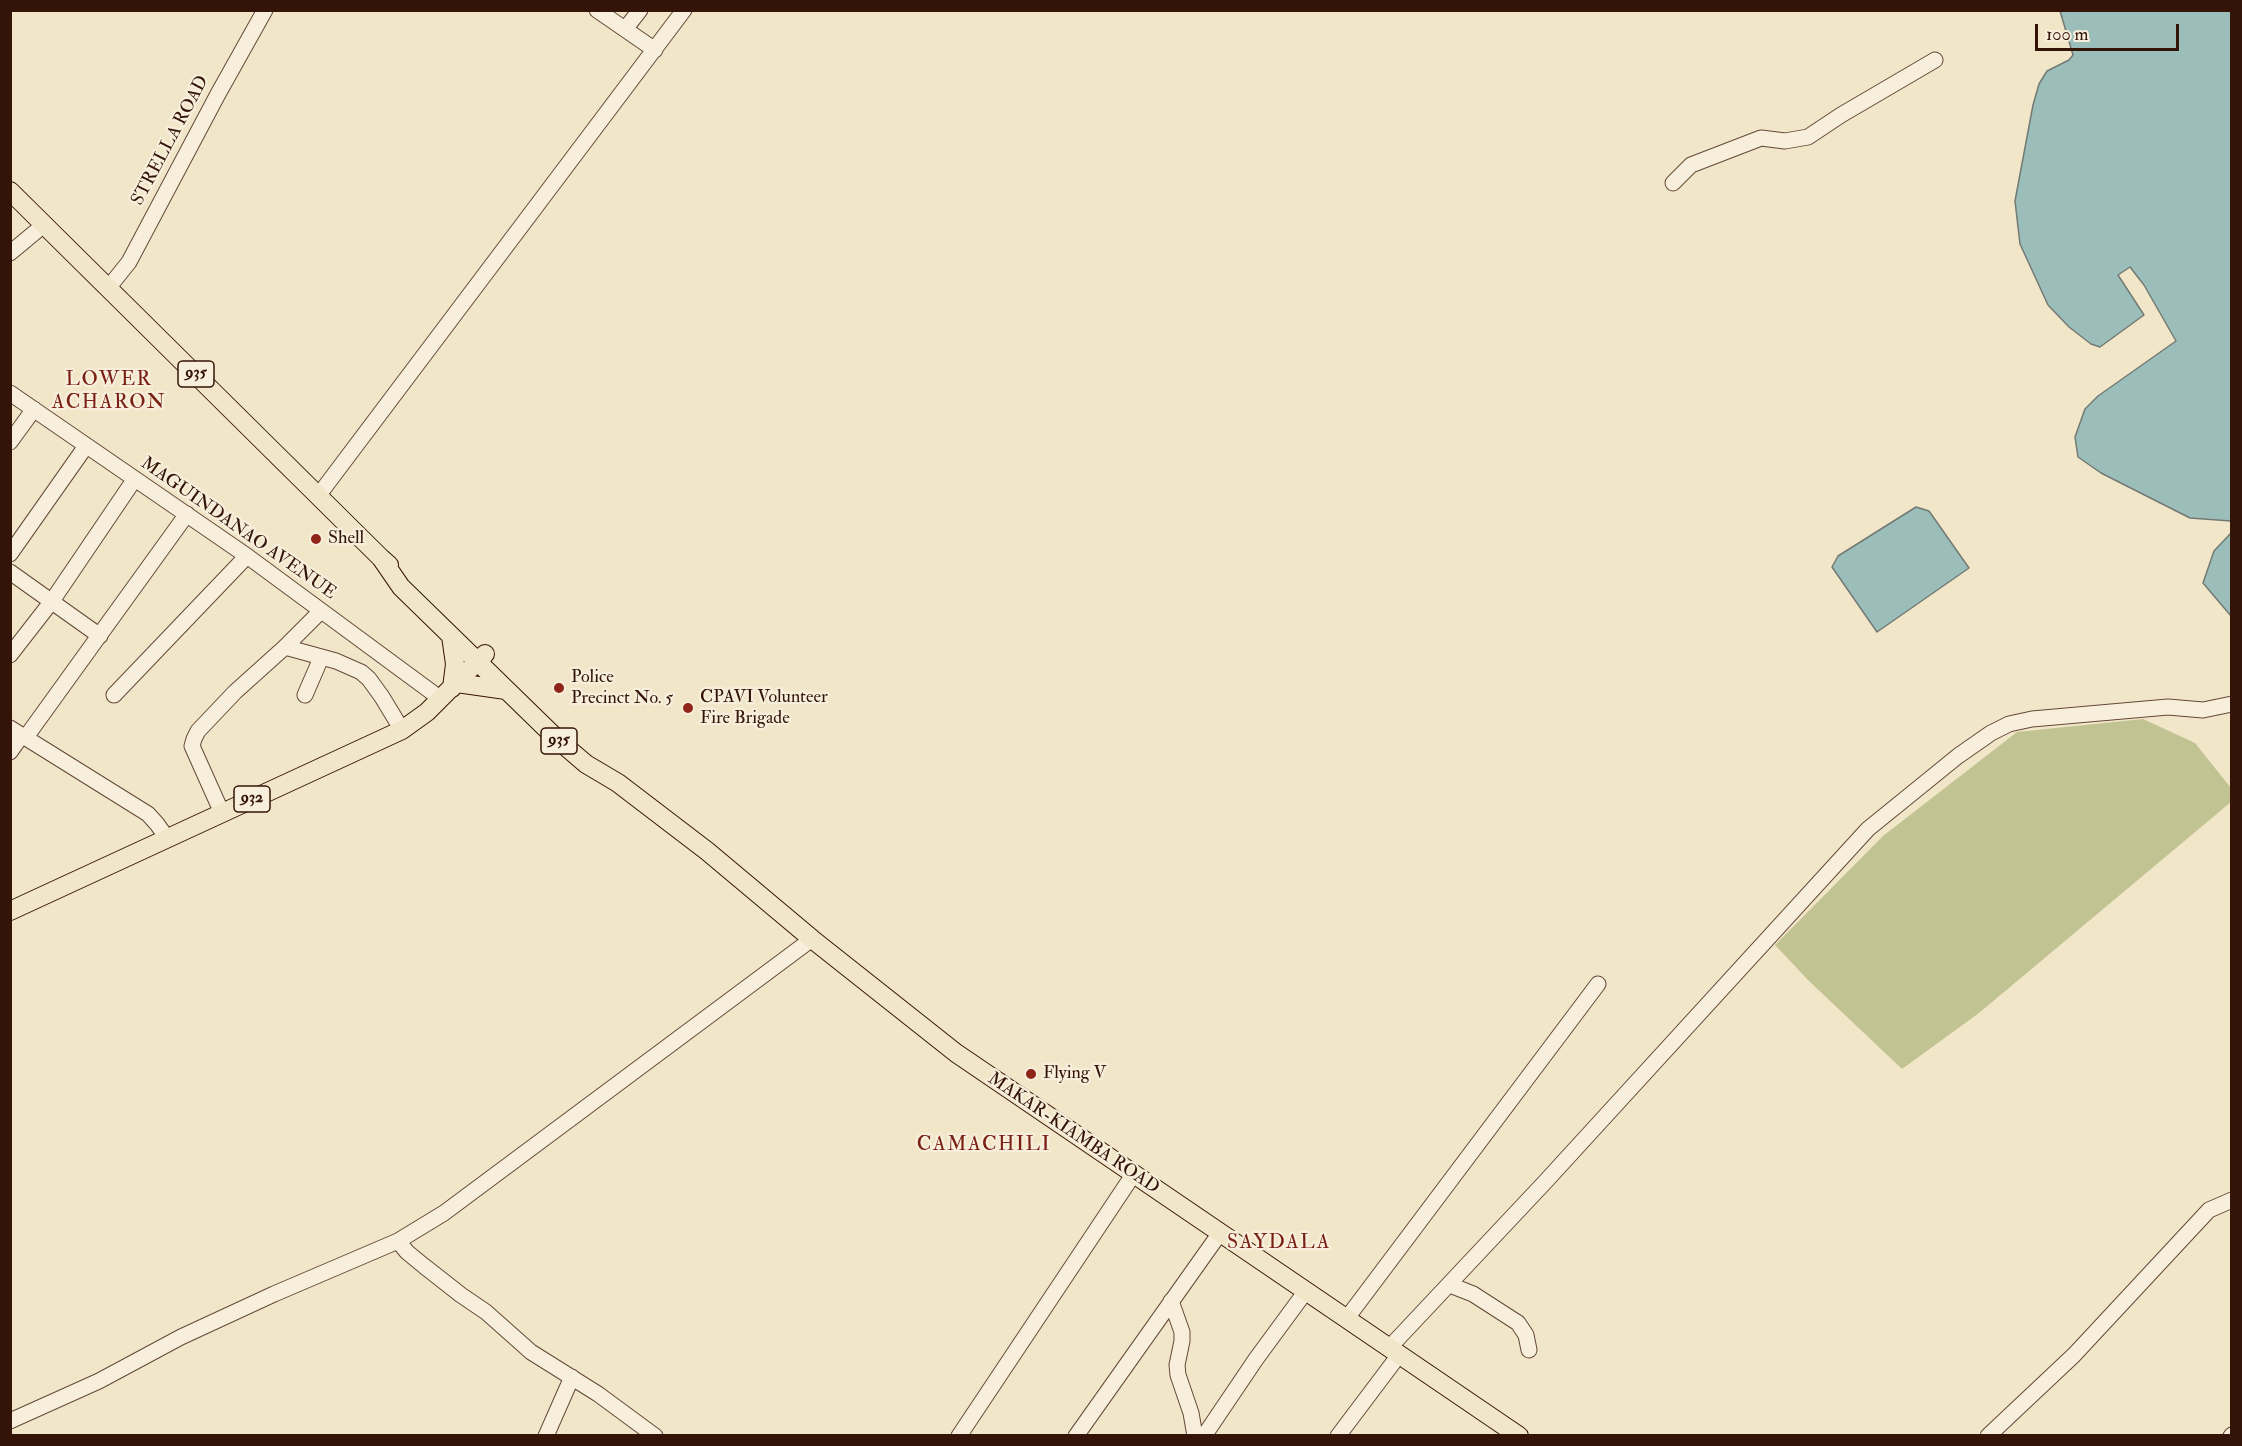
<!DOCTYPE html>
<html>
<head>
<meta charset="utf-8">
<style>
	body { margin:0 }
	#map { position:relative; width:2242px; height:1446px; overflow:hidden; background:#f2e6c9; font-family:"IM FELL Double Pica",serif }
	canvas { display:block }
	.frame { position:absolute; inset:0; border:12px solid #341406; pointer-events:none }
	.scale { position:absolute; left:2035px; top:24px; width:144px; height:27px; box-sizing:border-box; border:3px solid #341406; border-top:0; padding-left:8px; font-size:18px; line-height:21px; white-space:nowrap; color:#341406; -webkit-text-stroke:4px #f7efdc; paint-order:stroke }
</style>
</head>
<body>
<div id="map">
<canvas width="2242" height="1446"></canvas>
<div class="frame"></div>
<div class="scale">100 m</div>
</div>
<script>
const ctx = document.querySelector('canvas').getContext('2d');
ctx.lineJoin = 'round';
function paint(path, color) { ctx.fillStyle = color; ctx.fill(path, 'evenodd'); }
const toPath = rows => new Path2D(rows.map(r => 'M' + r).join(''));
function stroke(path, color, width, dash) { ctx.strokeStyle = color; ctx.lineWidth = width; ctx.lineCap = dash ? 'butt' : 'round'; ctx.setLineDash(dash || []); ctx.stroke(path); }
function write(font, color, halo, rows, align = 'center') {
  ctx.font = font + ' "IM FELL Double Pica",serif'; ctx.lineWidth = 4.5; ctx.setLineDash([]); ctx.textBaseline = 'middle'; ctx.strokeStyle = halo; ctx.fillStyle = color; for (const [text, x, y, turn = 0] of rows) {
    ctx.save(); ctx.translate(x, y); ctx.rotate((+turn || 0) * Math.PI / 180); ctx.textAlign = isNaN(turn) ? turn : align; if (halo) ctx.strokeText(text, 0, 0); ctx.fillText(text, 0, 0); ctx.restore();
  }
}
paint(toPath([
	[2143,719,2195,743,2231,788,2231,802,1979,1013,1902,1069,1808,980,1775,945,1883,836,2017,732]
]), '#c1c392');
const water = toPath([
	[2060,11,2231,11,2231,521,2190,518,2101,473,2078,457,2075,437,2085,409,2098,396,2176,341,2144,285,2130,267,2118,275,2144,315,2100,347,2091,344,2069,327,2048,305,2020,244,2015,201,2033,105,2039,84,2047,71,2069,60,2073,55,2060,11],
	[1916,507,1929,511,1969,568,1877,632,1832,567,1838,556,1916,507],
	[2231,533,2232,616,2231,616,2203,583,2214,551,2231,533]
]);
paint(water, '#9cbebb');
stroke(water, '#727a73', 1.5);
const minor = toPath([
	[597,10,655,50],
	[626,28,640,10],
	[1673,183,1691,165,1761,138,1785,141,1808,137,1841,115,1935,60],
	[10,253,45,224],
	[109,287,129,262,218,94,265,10],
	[10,393,247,556,441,699],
	[10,442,34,409],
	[318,496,684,10],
	[10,554,86,446],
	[10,572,100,636],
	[321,611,285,647,336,661,361,672,369,679,382,697,402,730],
	[10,655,52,601,134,480],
	[114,695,247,556],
	[305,695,321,658],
	[10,728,148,814,157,824,167,838],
	[26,737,187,514],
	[10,752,22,735],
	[222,813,192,746,194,739,198,731,235,692,285,647],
	[398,1241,407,1252,424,1266,461,1295,486,1312,531,1352,598,1394,655,1436],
	[1450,1285,1473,1294,1518,1323,1526,1335,1529,1350],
	[1171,1301,1182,1332,1182,1341,1177,1365,1178,1375,1191,1413,1195,1436],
	[1347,1318,1598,984],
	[1389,1348,1546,1181,1868,829,1958,756,1991,733,2009,724,2032,719,2168,707,2203,710,2232,704],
	[10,1421,99,1381,181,1337,274,1294,398,1241,444,1213,812,939],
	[546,1436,572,1377],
	[959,1436,1133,1175],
	[1076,1436,1220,1233],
	[1204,1436,1256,1359,1306,1291],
	[1338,1436,1399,1355],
	[1988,1436,2074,1355,2209,1210,2232,1200],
	[2231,1436,2232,1435]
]);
const major = toPath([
	[10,191,381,558,389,565],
	[381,558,401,587,558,740,586,764,618,783,707,851,812,939,956,1053,1519,1436],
	[451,636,455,664,452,688],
	[457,683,506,690],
	[10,911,402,730,427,712,485,654]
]);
stroke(minor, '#644837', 17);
stroke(major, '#341406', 20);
stroke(minor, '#f7efdc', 15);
stroke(major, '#f2e6c9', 18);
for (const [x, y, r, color] of [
	[316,539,6,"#8f2418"],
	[559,688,6,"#8f2418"],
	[688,708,6,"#8f2418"],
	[1031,1074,6,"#8f2418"]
]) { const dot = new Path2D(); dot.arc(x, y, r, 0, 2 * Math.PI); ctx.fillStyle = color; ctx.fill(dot); stroke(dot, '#f7efdc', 2); }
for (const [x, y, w] of [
	[196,374,36],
	[559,741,36],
	[252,799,36]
]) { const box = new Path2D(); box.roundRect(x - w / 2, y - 13, w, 26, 4.5); ctx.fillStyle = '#f7efdc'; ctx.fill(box); stroke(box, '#341406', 1.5); }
write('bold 16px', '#341406', null, [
	["935",196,374],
	["935",559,741],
	["932",252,799]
]);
write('18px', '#341406', '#f7efdc', [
	["STRELLA ROAD",171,141,-62],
	["MAGUINDANAO AVENUE",238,529,35],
	["MAKAR-KIAMBA ROAD",1073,1134,34]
]);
write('18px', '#341406', '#f7efdc', [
	["Shell",328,539],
	["Police",571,678],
	["Precinct No. 5",571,699],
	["CPAVI Volunteer",700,698],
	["Fire Brigade",700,719],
	["Flying V",1043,1074]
], 'left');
ctx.letterSpacing = '1.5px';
write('20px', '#7a1f14', '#f7efdc', [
	["LOWER",109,381],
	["ACHARON",109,404],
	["CAMACHILI",984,1146],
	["SAYDALA",1279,1244]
]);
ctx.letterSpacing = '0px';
</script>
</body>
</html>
